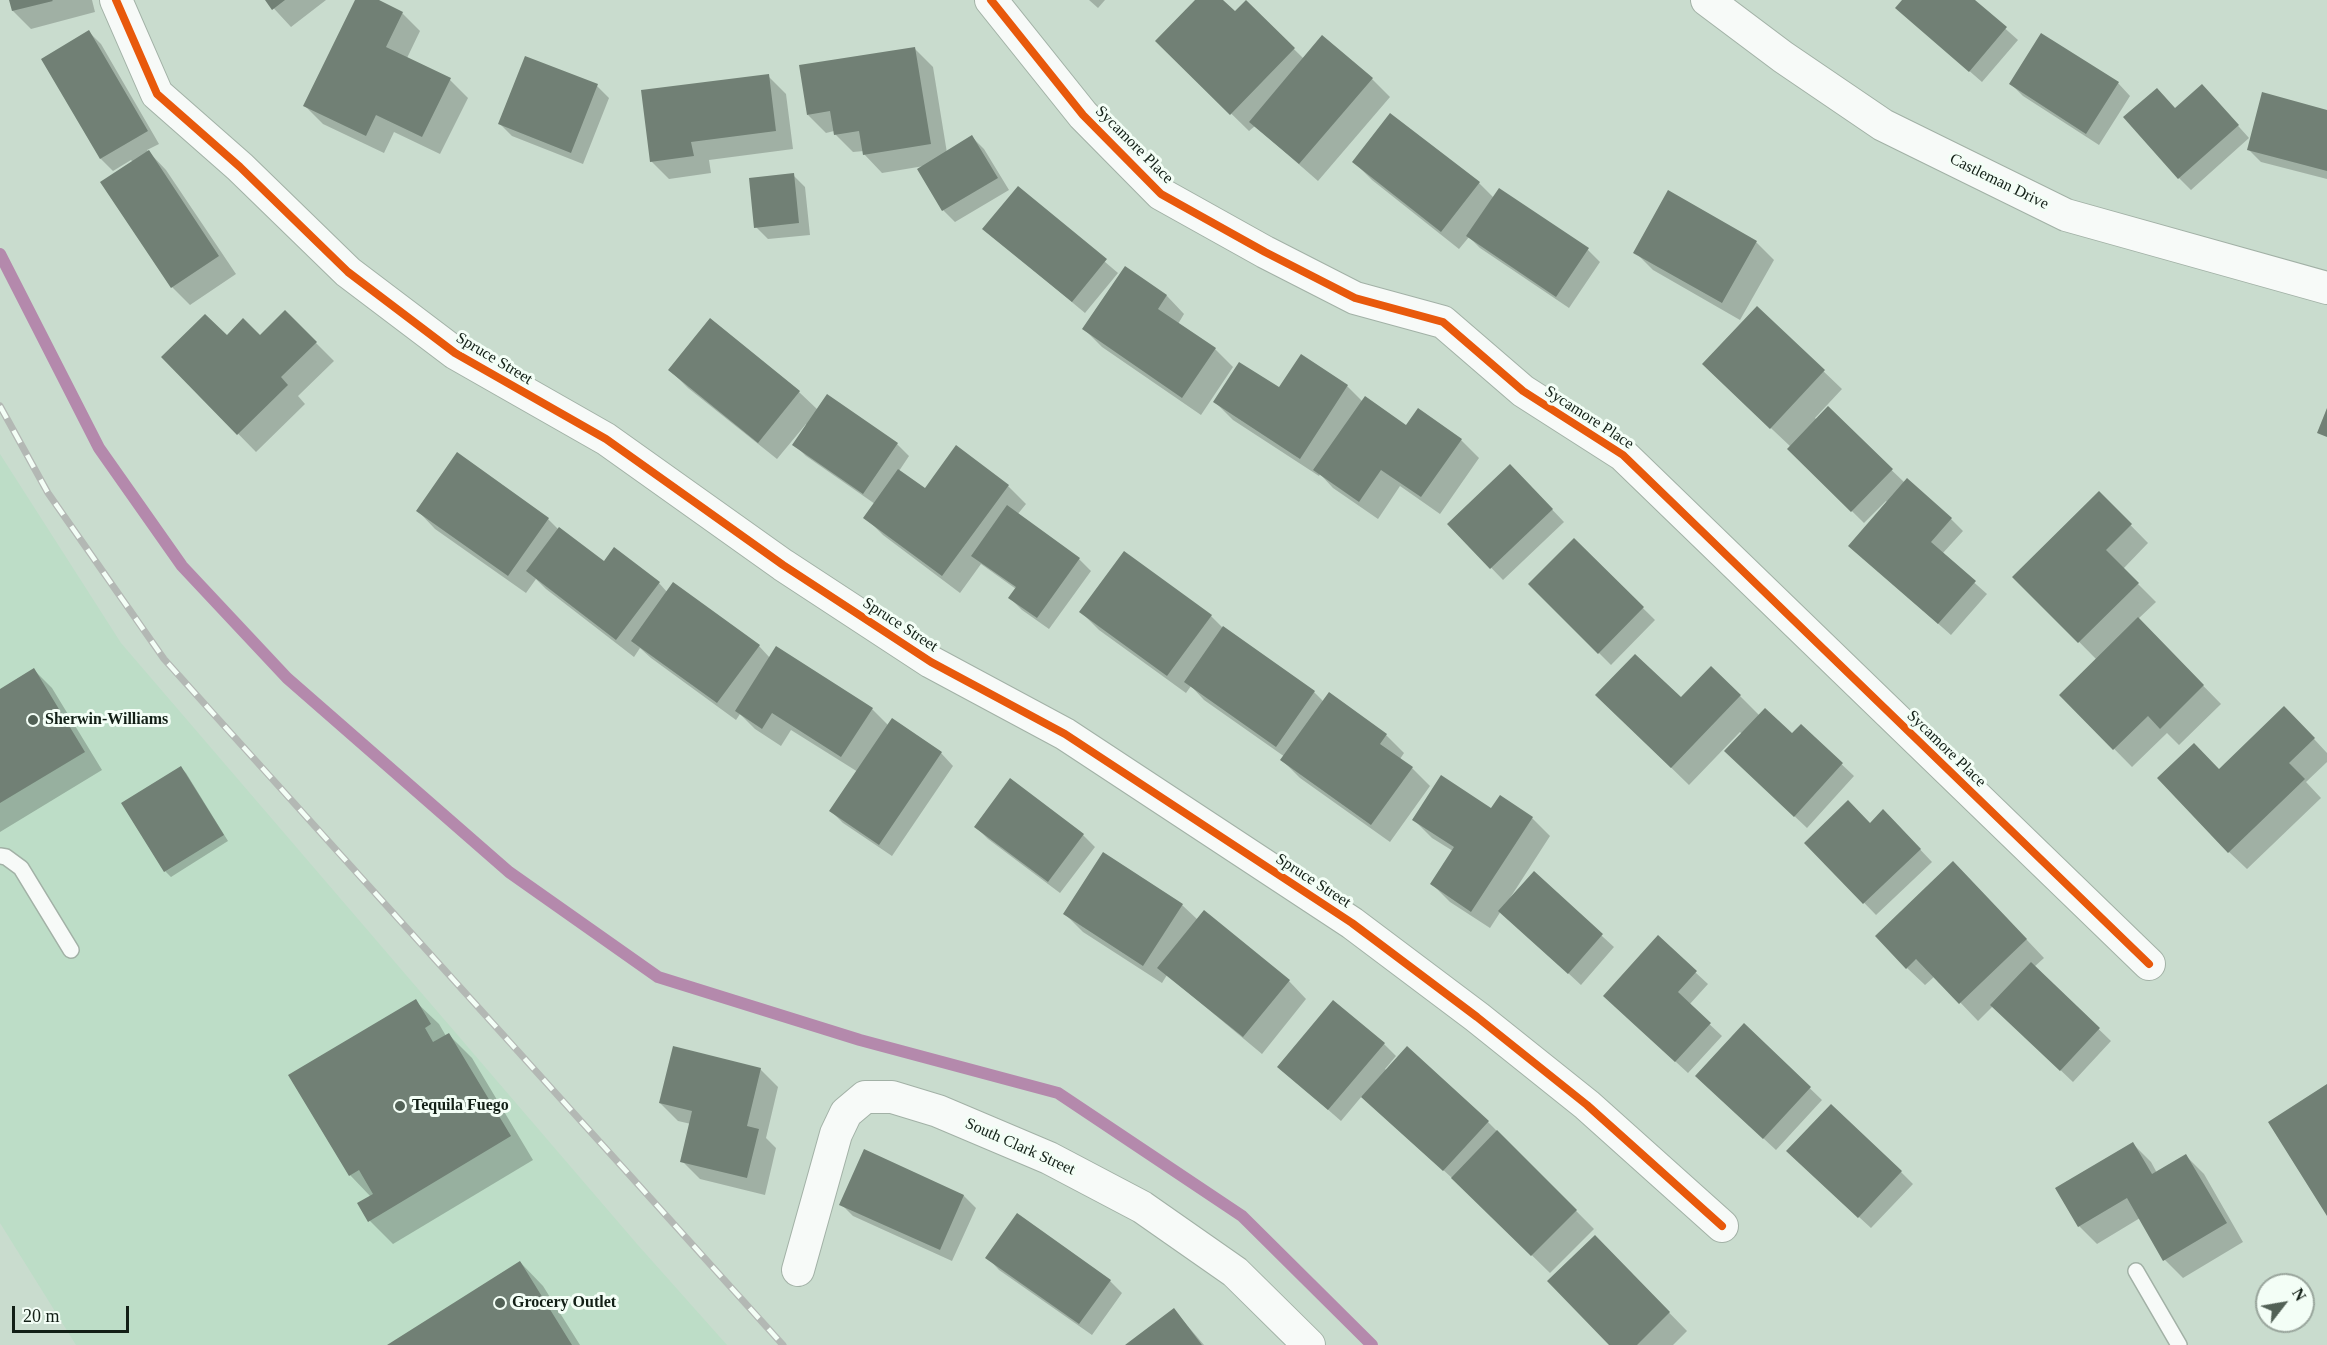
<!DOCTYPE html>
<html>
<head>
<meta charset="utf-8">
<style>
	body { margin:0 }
	#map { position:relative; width:2327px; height:1345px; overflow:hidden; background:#c9dcce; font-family:Georgia,serif }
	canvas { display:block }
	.north { position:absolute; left:2255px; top:1273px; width:60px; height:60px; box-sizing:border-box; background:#f3fef6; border:2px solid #99a59c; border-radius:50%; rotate:59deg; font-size:16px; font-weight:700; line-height:24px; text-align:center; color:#121f16 }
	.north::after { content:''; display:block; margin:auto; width:21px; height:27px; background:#526156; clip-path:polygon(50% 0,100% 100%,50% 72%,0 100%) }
	.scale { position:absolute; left:12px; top:1306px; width:117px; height:27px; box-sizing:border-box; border:3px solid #121f16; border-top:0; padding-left:8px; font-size:18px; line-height:21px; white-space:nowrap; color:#121f16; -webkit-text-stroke:4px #f3fef6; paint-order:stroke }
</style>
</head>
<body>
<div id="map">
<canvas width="2327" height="1345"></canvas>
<div class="north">N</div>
<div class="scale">20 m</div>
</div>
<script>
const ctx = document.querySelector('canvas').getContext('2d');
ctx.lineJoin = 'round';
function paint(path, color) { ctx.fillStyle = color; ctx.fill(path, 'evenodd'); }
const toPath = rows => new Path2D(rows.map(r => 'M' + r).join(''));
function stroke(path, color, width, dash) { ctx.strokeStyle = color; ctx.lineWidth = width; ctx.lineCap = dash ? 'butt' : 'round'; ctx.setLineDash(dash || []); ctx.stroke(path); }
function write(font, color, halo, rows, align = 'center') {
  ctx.font = font + ' Georgia,serif'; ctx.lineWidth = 6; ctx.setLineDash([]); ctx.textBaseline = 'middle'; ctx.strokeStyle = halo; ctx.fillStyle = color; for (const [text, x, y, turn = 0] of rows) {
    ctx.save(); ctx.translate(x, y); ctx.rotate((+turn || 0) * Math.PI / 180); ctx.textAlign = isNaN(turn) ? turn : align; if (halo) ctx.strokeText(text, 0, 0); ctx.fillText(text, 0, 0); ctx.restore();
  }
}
paint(toPath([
	[0,454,121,643,637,1244,727,1345,76,1345,0,1223]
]), '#bdddc7');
paint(toPath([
	[10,0,92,0,95,12,31,29,13,11],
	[266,0,326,0,291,27],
	[357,0,375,0,402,13,420,31,407,58,450,80,468,98,440,154,394,132,384,153,323,124,305,106],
	[1089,0,1105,0,1098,8],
	[1197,0,1221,0,1235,13,1246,2,1304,59,1372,79,1390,97,1318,181,1255,126,1249,131,1157,41],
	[1904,0,1973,0,2018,40,1982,82,1897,8],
	[89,32,101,44,159,144,147,150,166,170,236,274,190,305,172,287,133,162,131,160,113,171,101,159,43,59],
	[915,49,933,67,947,153,972,137,984,149,1009,190,955,222,943,210,919,169,924,166,882,173,864,154,864,151,853,152,835,134,834,131,826,133,808,115],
	[768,76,786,94,793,149,709,160,711,173,669,179,651,161],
	[2118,83,2130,96,2099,145,2023,96,2011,84],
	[597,86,609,98,583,164,512,136,500,124],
	[2214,99,2249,138,2191,190,2179,178,2176,109],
	[2327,111,2327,179,2261,162,2249,150],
	[1354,162,1479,183,1494,198,1500,190,1588,250,1600,262,1569,308,1480,248,1469,237,1459,249,1372,180],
	[793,175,805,187,810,235,768,239,756,227],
	[1018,188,1118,273,1085,313,984,229],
	[1756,242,1774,260,1740,320,1653,270,1635,252],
	[1126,268,1167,296,1184,314,1178,324,1215,349,1233,367,1201,415,1102,347,1084,329],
	[1757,308,1842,389,1815,418,1817,420,1828,409,1905,483,1951,519,1963,531,1942,554,1987,594,1951,635,1850,546,1888,503,1886,501,1864,523,1789,449,1791,447,1722,382],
	[285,312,334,361,298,396,305,404,256,452,163,357,227,337,260,337],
	[670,370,799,392,818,410,827,396,897,444,909,456,899,471,925,490,1008,486,1026,504,1017,515,1079,559,1091,571,1049,629,1022,610,1010,598,1016,589,981,564,960,593,883,535,865,517,875,504,806,456,794,444,807,425,806,424,777,459,688,388],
	[1347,386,1363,402,1406,427,1461,440,1479,458,1440,514,1400,486,1378,519,1333,488,1320,474,1319,476,1233,420,1215,402,1280,390],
	[1522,478,1564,522,1503,580,1449,524],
	[2099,493,2148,543,2123,569,2156,602,2138,619,2221,704,2179,745,2167,733,2132,767,2061,695,2097,660,2015,577],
	[418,511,548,519,559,530,604,563,659,583,667,592,759,646,770,658,872,709,889,726,941,753,953,766,892,856,843,823,831,811,858,772,791,730,781,746,755,729,740,714,736,720,651,658,640,648,634,657,546,589,536,579,526,593,435,529],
	[1574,540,1655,620,1611,665,1530,584],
	[1124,553,1211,616,1224,629,1314,692,1324,702,1386,735,1404,753,1400,759,1412,768,1430,786,1390,842,1300,778,1282,760,1285,757,1204,700,1191,686,1186,693,1099,630,1081,612],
	[34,670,52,688,102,770,0,832,0,690],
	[1740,696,1760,716,1792,735,1801,726,1854,776,1807,828,1738,763,1742,734,1740,732,1689,785,1615,713,1681,699],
	[2302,726,2327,753,2327,762,2306,782,2321,798,2247,869,2229,852,2219,771],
	[181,768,186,773,228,841,171,877,165,871],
	[1532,818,1550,836,1510,898,1511,899,1534,874,1614,947,1581,985,1501,911,1490,928,1450,902,1432,884,1453,851,1432,838,1414,820],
	[1895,823,1932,862,1876,915,1806,843,1870,825],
	[976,827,1083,835,1095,847,1060,893,988,839],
	[1104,854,1182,905,1198,920,1289,981,1306,999,1262,1054,1167,975,1162,983,1083,932,1065,914],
	[1971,881,2044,958,2034,967,2111,1041,2073,1082,1993,1006,1978,1021,1935,976,1925,985,1907,968],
	[1658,938,1708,984,1689,1005,1722,1036,1688,1073,1617,1008],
	[415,1001,439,1024,446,1036,449,1035,472,1058,533,1160,393,1244,370,1221,371,1197,350,1175],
	[1744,1025,1822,1100,1776,1150,1709,1088],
	[1384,1044,1396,1056,1385,1069,1387,1071,1488,1122,1594,1229,1550,1273,1463,1188,1362,1096,1341,1121,1279,1067],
	[760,1069,778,1087,766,1138,776,1148,765,1195,700,1179,682,1161,691,1124,678,1121,660,1103],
	[2133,1144,2151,1162,2157,1173,2186,1156,2204,1174,2243,1242,2183,1278,2165,1260,2140,1218,2097,1244,2079,1226],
	[865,1151,964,1196,976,1208,952,1261,853,1216,841,1204],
	[1800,1163,1901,1172,1913,1184,1871,1228],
	[1613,1255,1687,1331,1673,1345,1611,1345],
	[987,1257,1110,1281,1122,1293,1092,1335,999,1270],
	[520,1262,543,1286,580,1345,389,1345],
	[1174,1310,1204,1345,1127,1345]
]), '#0003');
stroke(toPath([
	[0,254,99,448,182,566,287,678,509,872,658,977,860,1040,1058,1093,1242,1216,1372,1345]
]), '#b489ac', 12);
paint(toPath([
	[9,0,52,0,53,1,12,11],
	[265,0,285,0,272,10],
	[355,0,379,0,403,12,386,47,451,78,422,137,376,115,366,136,303,106],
	[1195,0,1223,0,1235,11,1246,0,1295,48,1230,115,1155,41],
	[1902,0,1975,0,2007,27,1969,72,1895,8],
	[89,30,148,131,100,159,41,59],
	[2041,33,2119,82,2086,134,2009,84],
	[1322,35,1373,78,1299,164,1249,122],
	[915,47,931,144,863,155,859,131,834,135,830,111,807,115,799,65],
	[525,56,598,84,571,153,498,124],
	[769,74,776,131,691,142,694,156,650,162,641,90],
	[2202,84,2239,125,2178,179,2123,117,2157,88,2175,108],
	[2262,92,2327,110,2327,171,2247,150],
	[1390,113,1480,182,1441,232,1352,162],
	[972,135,998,178,942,211,917,169],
	[149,150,219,256,171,288,100,182],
	[794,173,799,223,754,228,749,178],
	[1018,186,1107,259,1072,302,982,229],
	[1499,188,1589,248,1556,297,1466,236],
	[1668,190,1757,241,1722,303,1633,253],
	[1125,266,1167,295,1158,309,1216,348,1182,398,1082,329],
	[1757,306,1825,370,1770,429,1702,364],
	[285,310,317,342,281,377,288,385,237,435,161,357,205,314,227,335,243,318,260,335],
	[710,318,800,391,758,443,668,370],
	[1301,354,1348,385,1300,459,1213,402,1239,362,1279,387],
	[827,394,898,443,863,494,792,445],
	[1365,396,1406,425,1418,408,1462,439,1421,497,1381,470,1359,502,1313,470],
	[1828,406,1893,469,1851,512,1787,449],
	[2327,408,2327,437,2317,433],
	[956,445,1009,485,942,576,863,518,898,469,925,488],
	[457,452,549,518,508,576,416,511],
	[1510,464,1553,509,1490,569,1447,524],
	[1907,478,1952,518,1931,542,1976,581,1938,624,1848,546],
	[2099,491,2132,524,2106,550,2139,583,2078,643,2012,577],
	[1007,505,1080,558,1037,618,1008,598,1016,587,971,556],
	[559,527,604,561,614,547,660,582,616,640,526,571],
	[1574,538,1644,607,1598,654,1528,584],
	[1124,551,1212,615,1167,676,1079,612],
	[673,582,760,645,717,703,631,641],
	[2138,617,2204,685,2160,729,2148,716,2113,750,2059,695],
	[1223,626,1315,691,1276,747,1184,682],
	[776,646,873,708,841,757,772,713,762,729,735,711],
	[1635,654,1681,697,1711,666,1741,695,1671,768,1595,695],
	[34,668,85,752,0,803,0,689],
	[1329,692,1387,734,1380,744,1413,767,1371,825,1280,760],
	[2284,706,2315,738,2289,763,2305,779,2228,853,2157,778,2194,743,2219,769],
	[1765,708,1792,733,1801,724,1843,763,1794,817,1724,751],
	[892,718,942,752,879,845,829,811],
	[181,766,224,835,164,872,121,803],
	[1441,775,1491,808,1500,795,1533,817,1471,912,1430,884,1454,847,1412,820],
	[1010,778,1084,834,1048,882,974,827],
	[1848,800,1870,823,1883,809,1921,849,1863,904,1804,843],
	[1103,852,1183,904,1143,966,1063,914],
	[1953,861,2027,939,1959,1004,1916,959,1906,969,1875,936],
	[1534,871,1603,934,1568,974,1498,911],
	[1204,910,1290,980,1243,1037,1157,968],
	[1658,935,1697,971,1678,992,1711,1023,1675,1062,1603,996],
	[2031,962,2100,1028,2060,1071,1990,1005],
	[416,999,431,1024,425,1028,433,1042,449,1033,511,1136,368,1222,357,1203,373,1194,359,1170,349,1176,288,1075],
	[1333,1000,1385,1043,1328,1110,1277,1067],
	[1744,1023,1811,1087,1763,1139,1695,1076],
	[673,1046,761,1068,747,1126,759,1129,747,1178,680,1162,692,1111,659,1103],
	[1407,1046,1489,1121,1443,1171,1361,1097],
	[2327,1084,2327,1216,2268,1122],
	[1831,1104,1902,1171,1858,1218,1786,1151],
	[1497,1130,1577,1210,1531,1256,1451,1178],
	[2133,1142,2152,1174,2186,1154,2227,1223,2163,1261,2127,1198,2078,1227,2055,1188],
	[864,1149,964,1195,940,1250,839,1205],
	[1017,1213,1111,1280,1079,1324,985,1258],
	[1595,1235,1670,1312,1637,1345,1609,1345,1547,1281],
	[520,1261,572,1345,387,1345],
	[1174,1308,1202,1345,1125,1345]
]), '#718075');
const service = toPath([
	[0,856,6,857,21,868,71,950],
	[2136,1271,2179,1345]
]);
const minor = toPath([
	[116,0,157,94,240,167,348,272,455,353,606,439,783,565,931,662,1065,734,1352,923,1477,1017,1587,1105,1722,1226],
	[991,0,1083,115,1161,194,1265,252,1355,298,1443,322,1523,391,1623,455,2149,964],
	[1707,0,1783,57,1883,125,2066,215,2327,288],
	[798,1270,836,1134,846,1113,865,1097,892,1097,938,1111,1049,1158,1142,1207,1235,1272,1309,1345]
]);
stroke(service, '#a2b1a6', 18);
stroke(minor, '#a2b1a6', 34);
stroke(service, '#f7faf8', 15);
stroke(minor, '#f7faf8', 32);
const rail = toPath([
	[0,406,48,493,164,659,783,1345]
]);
stroke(rail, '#b3b8b4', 7);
stroke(rail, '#f3fef6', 4.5, [14]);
stroke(toPath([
	[116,0,157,94,240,167,348,272,455,353,606,439,783,565,931,662,1065,734,1352,923,1477,1017,1587,1105,1722,1226],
	[991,0,1083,115,1161,194,1265,252,1355,298,1443,322,1523,391,1623,455,2149,964]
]), '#e8590c', 8);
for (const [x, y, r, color] of [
	[33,720,6,"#526156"],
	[400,1106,6,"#526156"],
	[500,1303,6,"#526156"]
]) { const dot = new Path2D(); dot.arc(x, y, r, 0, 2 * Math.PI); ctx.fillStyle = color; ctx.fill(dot); stroke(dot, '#f3fef6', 2); }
write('16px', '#121f16', '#f3fef6', [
	["Sycamore Place",1134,145,45],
	["Castleman Drive",1999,182,26],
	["Spruce Street",494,359,31],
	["Sycamore Place",1589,418,33],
	["Spruce Street",900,625,33],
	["Sycamore Place",1946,749,44],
	["Spruce Street",1313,881,33],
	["South Clark Street",1020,1147,24]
]);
write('bold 16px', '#121f16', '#f3fef6', [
	["Sherwin-Williams",45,720],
	["Tequila Fuego",412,1106],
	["Grocery Outlet",512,1303]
], 'left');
</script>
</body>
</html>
